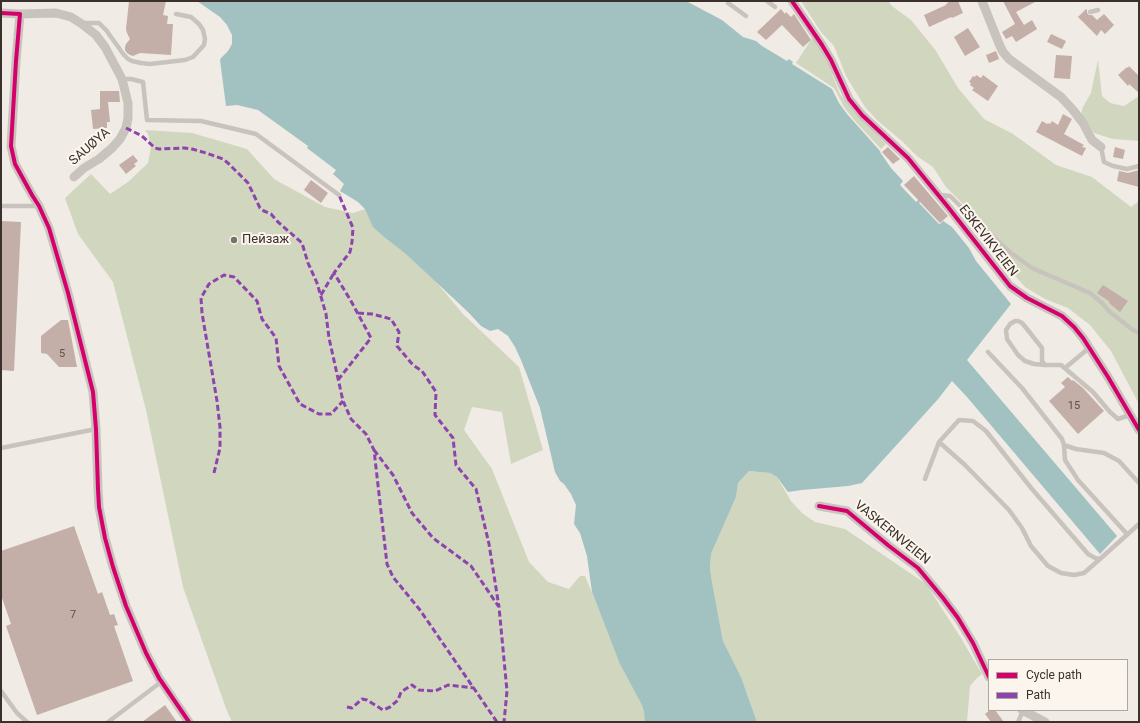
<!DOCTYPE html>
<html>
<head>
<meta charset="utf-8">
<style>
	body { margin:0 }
	#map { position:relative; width:1140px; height:723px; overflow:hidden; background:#f0ebe5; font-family:Roboto,sans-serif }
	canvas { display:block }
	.frame { position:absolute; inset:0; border:2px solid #3b302b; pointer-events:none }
	.legend { position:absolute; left:988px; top:659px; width:140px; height:52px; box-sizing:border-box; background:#fbf5ee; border:1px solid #aea6a0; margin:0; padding:5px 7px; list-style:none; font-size:12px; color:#3b302b }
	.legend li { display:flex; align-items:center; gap:8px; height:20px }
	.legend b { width:20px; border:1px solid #aea6a0 }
</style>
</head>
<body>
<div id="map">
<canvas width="1140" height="723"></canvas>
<div class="frame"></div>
<ul class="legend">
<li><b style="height:5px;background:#d6006c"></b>Cycle path</li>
<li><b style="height:5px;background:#8e44ad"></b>Path</li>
</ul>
</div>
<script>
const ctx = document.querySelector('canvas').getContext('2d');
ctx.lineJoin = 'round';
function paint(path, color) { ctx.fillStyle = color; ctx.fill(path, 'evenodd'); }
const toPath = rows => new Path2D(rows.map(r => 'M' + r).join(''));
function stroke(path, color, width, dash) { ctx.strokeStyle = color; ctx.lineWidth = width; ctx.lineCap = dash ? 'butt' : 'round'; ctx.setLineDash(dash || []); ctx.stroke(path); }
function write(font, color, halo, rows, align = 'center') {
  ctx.font = font + ' Roboto,sans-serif'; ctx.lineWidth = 4; ctx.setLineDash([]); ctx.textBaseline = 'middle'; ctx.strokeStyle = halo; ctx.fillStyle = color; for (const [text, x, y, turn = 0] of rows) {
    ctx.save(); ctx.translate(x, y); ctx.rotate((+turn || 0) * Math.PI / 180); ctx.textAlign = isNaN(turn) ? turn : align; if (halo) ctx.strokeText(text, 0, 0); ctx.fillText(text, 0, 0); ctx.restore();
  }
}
paint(toPath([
	[801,1,888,1,892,6,911,20,936,51,958,88,984,119,1013,134,1056,165,1092,177,1131,207,1139,201,1139,404,1111,351,1090,325,1068,308,1045,299,1025,287,990,248,972,224,967,208,946,187,933,167,917,156,903,142,877,120,865,107,846,76,834,46,821,32],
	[813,37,828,64,840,94,849,106,861,120,886,144,881,149,855,121,844,107,834,88,796,63],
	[1098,60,1102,96,1110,103,1124,106,1139,96,1139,141,1113,139,1094,133,1081,114,1083,107,1091,93],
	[145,130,192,133,247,149,274,179,325,207,353,213,365,209,437,283,463,314,519,367,543,450,511,464,502,412,472,407,464,430,492,469,529,562,548,582,569,589,580,576,585,576,627,677,661,705,658,722,232,722,227,711,183,587,146,410,113,282,78,234,65,198,91,174,110,194,128,182,148,163,151,147,148,134],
	[749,471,770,473,777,477,791,501,802,513,815,522,845,529,926,584,961,638,982,674,976,679,970,686,967,722,757,722,741,677,723,641,712,582,710,569,711,554,736,497,738,483]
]), '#d1d6bf');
paint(toPath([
	[197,1,686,1,722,20,743,37,756,41,762,46,787,61,789,59,793,62,792,64,832,89,839,103,847,114,880,151,880,152,891,168,903,181,900,185,916,202,921,198,922,199,919,203,939,224,940,224,943,221,952,227,969,248,976,261,1011,304,967,360,1117,536,1100,554,967,397,952,381,939,398,912,428,862,483,848,486,802,490,788,492,777,477,770,473,749,471,738,483,736,497,711,554,710,569,712,582,723,641,741,677,757,722,645,722,644,711,642,705,620,664,592,592,587,556,580,533,574,524,576,505,571,494,564,484,560,481,555,472,540,408,521,360,515,347,508,336,498,329,490,331,481,326,468,312,406,254,383,236,373,227,365,209,358,202,340,191,344,184,333,174,336,170,307,148,308,146,258,110,237,105,226,106,220,60,221,58,228,51,232,44,232,35,227,25,220,17]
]), '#a1c2c1');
paint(toPath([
	[129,1,166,1,163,15,168,16,167,24,173,24,171,55,140,53,133,56,130,55,127,53,125,50,125,47,126,44,130,39,127,33,126,29],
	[947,1,958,1,963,13,952,18,951,17,929,27,924,15,946,5,946,4,948,3],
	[1003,1,1037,1,1016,12,1024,25,1032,20,1037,29,1016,42,1012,36,1006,39,1002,32,1015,24],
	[781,9,785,14,786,12,791,17,794,14,811,40,803,47,782,25,766,40,757,32],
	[1086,9,1087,10,1087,13,1089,15,1092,15,1097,20,1104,14,1114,25,1105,34,1101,30,1097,36,1078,17],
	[968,28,980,47,965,56,954,37],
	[1051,34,1066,41,1062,49,1047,42],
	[996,51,999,59,989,63,986,55],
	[1056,55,1072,56,1070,79,1054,78],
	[1129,66,1139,76,1139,93,1129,84,1128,86,1118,75,1127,67,1128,68],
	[976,75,981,78,983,75,998,86,988,101,972,90,974,88,970,85,971,83,969,82,973,76,975,77],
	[100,91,119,91,120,102,108,102,110,122,107,122,107,128,93,129,91,110,100,109],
	[1063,114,1072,119,1064,134,1084,145,1082,147,1086,148,1082,156,1036,132,1042,121,1047,124,1048,123,1050,124,1052,121,1058,125],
	[888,147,900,159,893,164,882,152],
	[1115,147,1125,150,1123,159,1113,157],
	[133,155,138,161,134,164,136,166,126,174,119,165],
	[1139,170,1139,187,1117,181,1119,171,1128,173],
	[914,176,948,216,940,223,904,185],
	[311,180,328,193,321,203,304,190],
	[1,221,21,222,14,371,1,370],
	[1103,285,1128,301,1120,312,1109,303,1110,302,1097,293],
	[61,320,68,320,77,367,59,367,47,354,41,353,41,336],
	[1068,377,1072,381,1073,380,1083,388,1104,411,1078,434,1049,401,1065,387,1061,383],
	[74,526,98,594,102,592,110,615,114,614,118,625,114,626,133,681,37,715,6,626,11,624,1,595,1,551],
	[165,705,177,722,142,722],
	[990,710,995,710,1004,722,991,722,985,714]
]), '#c3afa7');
stroke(toPath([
	[767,1,775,7],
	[728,3,746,16],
	[1090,12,1098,10],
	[84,23,99,23,106,30,124,55,128,59,132,61,141,63,150,64,185,60,193,57,204,45,205,39,203,30,199,24,191,17,176,14],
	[122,79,131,79,143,82,147,120,201,121,256,134,339,195],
	[1101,147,1104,162,1113,166,1127,169,1139,166],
	[940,195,950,196,984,229,1011,253,1032,268,1090,293,1102,303,1110,312,1133,330,1139,333],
	[1,206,39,206],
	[988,352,1022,388,1062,439,1064,445,1065,460,1078,480,1127,534],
	[1045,365,1042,361,1042,348,1027,329,1022,323,1018,321,1015,321,1010,324,1006,330,1007,339,1018,355,1025,361,1034,364,1045,365,1061,365,1093,392,1110,412,1118,419,1130,415],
	[1065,368,1089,348],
	[939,442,965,465,1009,510,1022,528,1031,546,1048,566,1061,573,1074,575,1084,573,1100,559],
	[1064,445,1076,449,1104,453,1119,461,1139,483],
	[1,448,96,429],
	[925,479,939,442,959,420,973,421,986,431,1032,489,1088,554,1095,558,1100,559,1139,524],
	[1,691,17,713,27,722],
	[108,722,161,682],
	[1018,722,1023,711]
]), '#c9c3be', 4.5);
stroke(toPath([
	[792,1,822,45,831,60,849,99,862,115,908,158,948,207,1010,286,1027,298,1062,316,1074,327,1083,338,1108,377,1139,430],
	[982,1,1000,46,1003,52,1009,59,1061,97,1073,110,1083,123,1092,140,1101,147],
	[1,13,20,14,16,61,11,146,15,164,32,195,39,206,49,228,68,293,93,392,96,429,98,489,99,507,105,538,113,567,126,606,146,653,159,678,189,722],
	[20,14,56,13,71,17,82,24,96,35,105,47,122,79,128,103,128,118,126,128,120,139,112,148,99,159,84,168,74,177],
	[819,506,847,511,889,546,918,568,943,598,958,618,973,643,989,677],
	[1022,710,1045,722]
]), '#c9c3be', 9);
stroke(toPath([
	[126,128,142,136,155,148,159,149,184,148,192,149,206,153,223,159,229,164,248,183,260,208,264,211,271,214,278,222,302,243,308,263,317,283,326,314,329,338,343,401,351,419,366,434,374,450,387,564,393,577,420,610,497,722],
	[321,295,334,273],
	[358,313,372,314,391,319,399,332,397,346,413,365,422,371,436,392,435,415,453,438,456,465,476,489,489,544,499,607],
	[338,380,371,338,351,301,334,273,350,252,352,242,353,228,339,195],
	[374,450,393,475,412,513,433,538,471,566,499,607,507,691,504,722],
	[214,473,220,448,220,427,217,401,202,313,201,298,209,284,224,275,234,277,257,301,262,319,276,338,279,366,300,404,319,414,331,414,343,401],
	[347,707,352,708,362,699,367,700,383,710,390,707,398,700,401,692,412,685,419,690,435,691,448,685,474,688]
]), '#8e44ad', 3, [6, 3]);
stroke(toPath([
	[792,1,822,45,831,60,849,99,862,115,908,158,948,207,1010,286,1027,298,1062,316,1074,327,1083,338,1108,377,1139,430],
	[1,13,20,14,16,61,11,146,15,164,32,195,39,206,49,228,68,293,93,392,96,429,98,489,99,507,105,538,113,567,126,606,146,653,159,678,189,722],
	[819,506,847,511,889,546,918,568,943,598,958,618,973,643,989,677]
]), '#d6006c', 4);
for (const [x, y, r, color] of [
	[234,240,4,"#7a716c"]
]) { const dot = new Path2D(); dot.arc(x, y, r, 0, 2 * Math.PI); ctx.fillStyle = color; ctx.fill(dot); stroke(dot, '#fbf5ee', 1.5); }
write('11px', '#5d504a', null, [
	["5",62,354],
	["15",1074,406],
	["7",73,615]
]);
write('13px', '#3b302b', '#fbf5ee', [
	["SAUØYA",90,147,-41],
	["ESKEVIKVEIEN",988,241,52],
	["VASKERNVEIEN",892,533,39]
]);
write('13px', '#3b302b', '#fbf5ee', [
	["Пейзаж",242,240]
], 'left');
</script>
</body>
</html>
